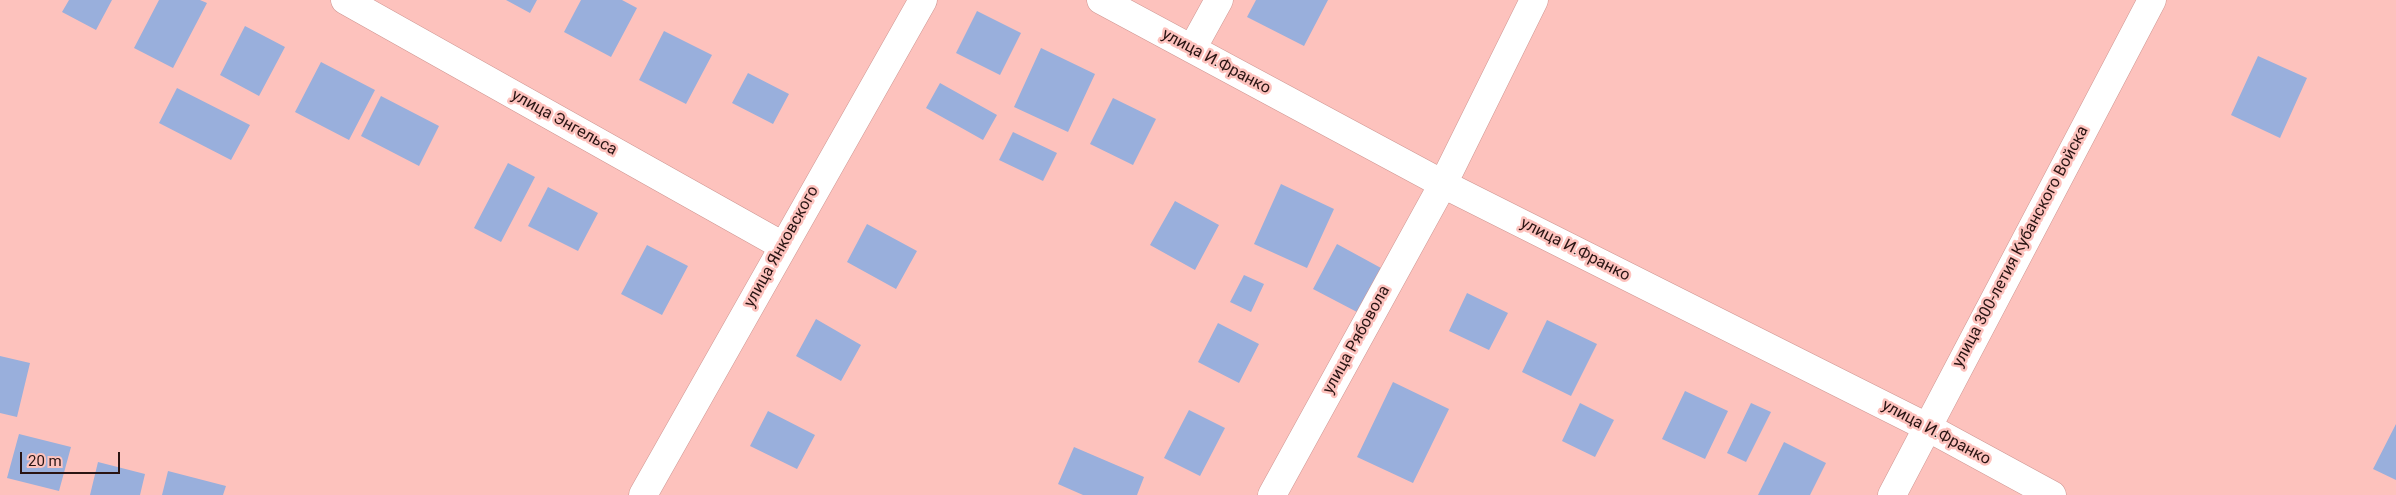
<!DOCTYPE html>
<html>
<head>
<meta charset="utf-8">
<style>
	body { margin:0 }
	#map { position:relative; width:2396px; height:495px; overflow:hidden; background:#fdc2bd; font-family:Roboto,sans-serif }
	canvas { display:block }
	.scale { position:absolute; left:20px; top:452px; width:100px; height:22px; box-sizing:border-box; border:2px solid #291413; border-top:0; padding-left:6px; font-size:15px; line-height:18px; white-space:nowrap; color:#291413; -webkit-text-stroke:4px #fdc2bd; paint-order:stroke }
</style>
</head>
<body>
<div id="map">
<canvas width="2396" height="495"></canvas>
<div class="scale">20 m</div>
</div>
<script>
const ctx = document.querySelector('canvas').getContext('2d');
ctx.lineJoin = 'round';
function paint(path, color) { ctx.fillStyle = color; ctx.fill(path, 'evenodd'); }
const toPath = rows => new Path2D(rows.map(r => 'M' + r).join(''));
function stroke(path, color, width, dash) { ctx.strokeStyle = color; ctx.lineWidth = width; ctx.lineCap = dash ? 'butt' : 'round'; ctx.setLineDash(dash || []); ctx.stroke(path); }
function write(font, color, halo, rows, align = 'center') {
  ctx.font = font + ' Roboto,sans-serif'; ctx.lineWidth = 5; ctx.setLineDash([]); ctx.textBaseline = 'middle'; ctx.strokeStyle = halo; ctx.fillStyle = color; for (const [text, x, y, turn = 0] of rows) {
    ctx.save(); ctx.translate(x, y); ctx.rotate((+turn || 0) * Math.PI / 180); ctx.textAlign = isNaN(turn) ? turn : align; if (halo) ctx.strokeText(text, 0, 0); ctx.fillText(text, 0, 0); ctx.restore();
  }
}
paint(toPath([
	[69,0,112,0,96,30,62,12],
	[159,0,200,0,207,3,173,68,134,48],
	[506,0,537,0,530,13],
	[581,0,622,0,637,8,611,57,564,32],
	[1256,0,1328,0,1304,46,1247,17],
	[977,11,1021,33,1000,75,956,53],
	[245,26,285,47,259,96,220,75],
	[664,31,712,55,686,104,639,80],
	[1041,48,1095,74,1068,132,1014,107],
	[2258,56,2307,78,2280,138,2231,115],
	[321,62,375,90,349,140,295,112],
	[748,73,789,94,773,124,732,103],
	[940,83,997,115,983,140,926,108],
	[177,88,250,125,231,160,159,123],
	[381,96,439,126,419,166,361,136],
	[1113,98,1156,119,1133,165,1090,144],
	[1013,132,1057,153,1043,181,999,160],
	[508,163,535,177,501,242,474,228],
	[1281,184,1334,209,1307,268,1254,244],
	[548,187,598,213,578,251,528,226],
	[1175,201,1219,225,1195,270,1150,245],
	[867,224,917,251,896,289,847,262],
	[1337,244,1381,268,1357,312,1313,289],
	[647,245,688,266,662,315,621,294],
	[1244,275,1264,284,1251,312,1230,302],
	[1467,293,1508,313,1489,350,1449,331],
	[816,319,861,345,841,381,796,356],
	[1547,320,1597,344,1571,396,1522,372],
	[1218,323,1259,344,1239,383,1198,362],
	[0,356,30,363,17,417,0,413],
	[1393,382,1449,409,1413,483,1357,457],
	[1685,391,1728,411,1705,459,1662,439],
	[1580,403,1614,420,1595,457,1562,441],
	[1751,403,1771,412,1746,462,1727,453],
	[1189,410,1225,428,1200,476,1164,458],
	[768,411,815,435,797,469,750,446],
	[2396,424,2396,480,2373,469],
	[19,434,71,447,59,491,7,478],
	[1784,442,1826,463,1810,495,1758,495],
	[1074,447,1144,477,1137,495,1083,495,1058,484],
	[98,462,145,474,140,495,90,495],
	[168,471,226,486,223,495,162,495]
]), '#99afdc');
const minor = toPath([
	[345,0,783,246],
	[1101,0,1443,184,1927,427,2052,495],
	[1192,49,1219,0],
	[643,495,923,0],
	[1272,495,1443,184,1534,0],
	[1892,495,2152,0]
]);
stroke(minor, '#ce9591', 29);
stroke(minor, '#fff', 28);
write('16px', '#291413', '#fdc2bd', [
	["улица И.Франко",1216,62,28],
	["улица Энгельса",564,123,29],
	["улица Янковского",782,247,-61],
	["улица 300-летия Кубанского Войска",2021,247,-62],
	["улица И.Франко",1575,250,27],
	["улица Рябовола",1357,340,-61],
	["улица И.Франко",1936,433,28]
]);
</script>
</body>
</html>
